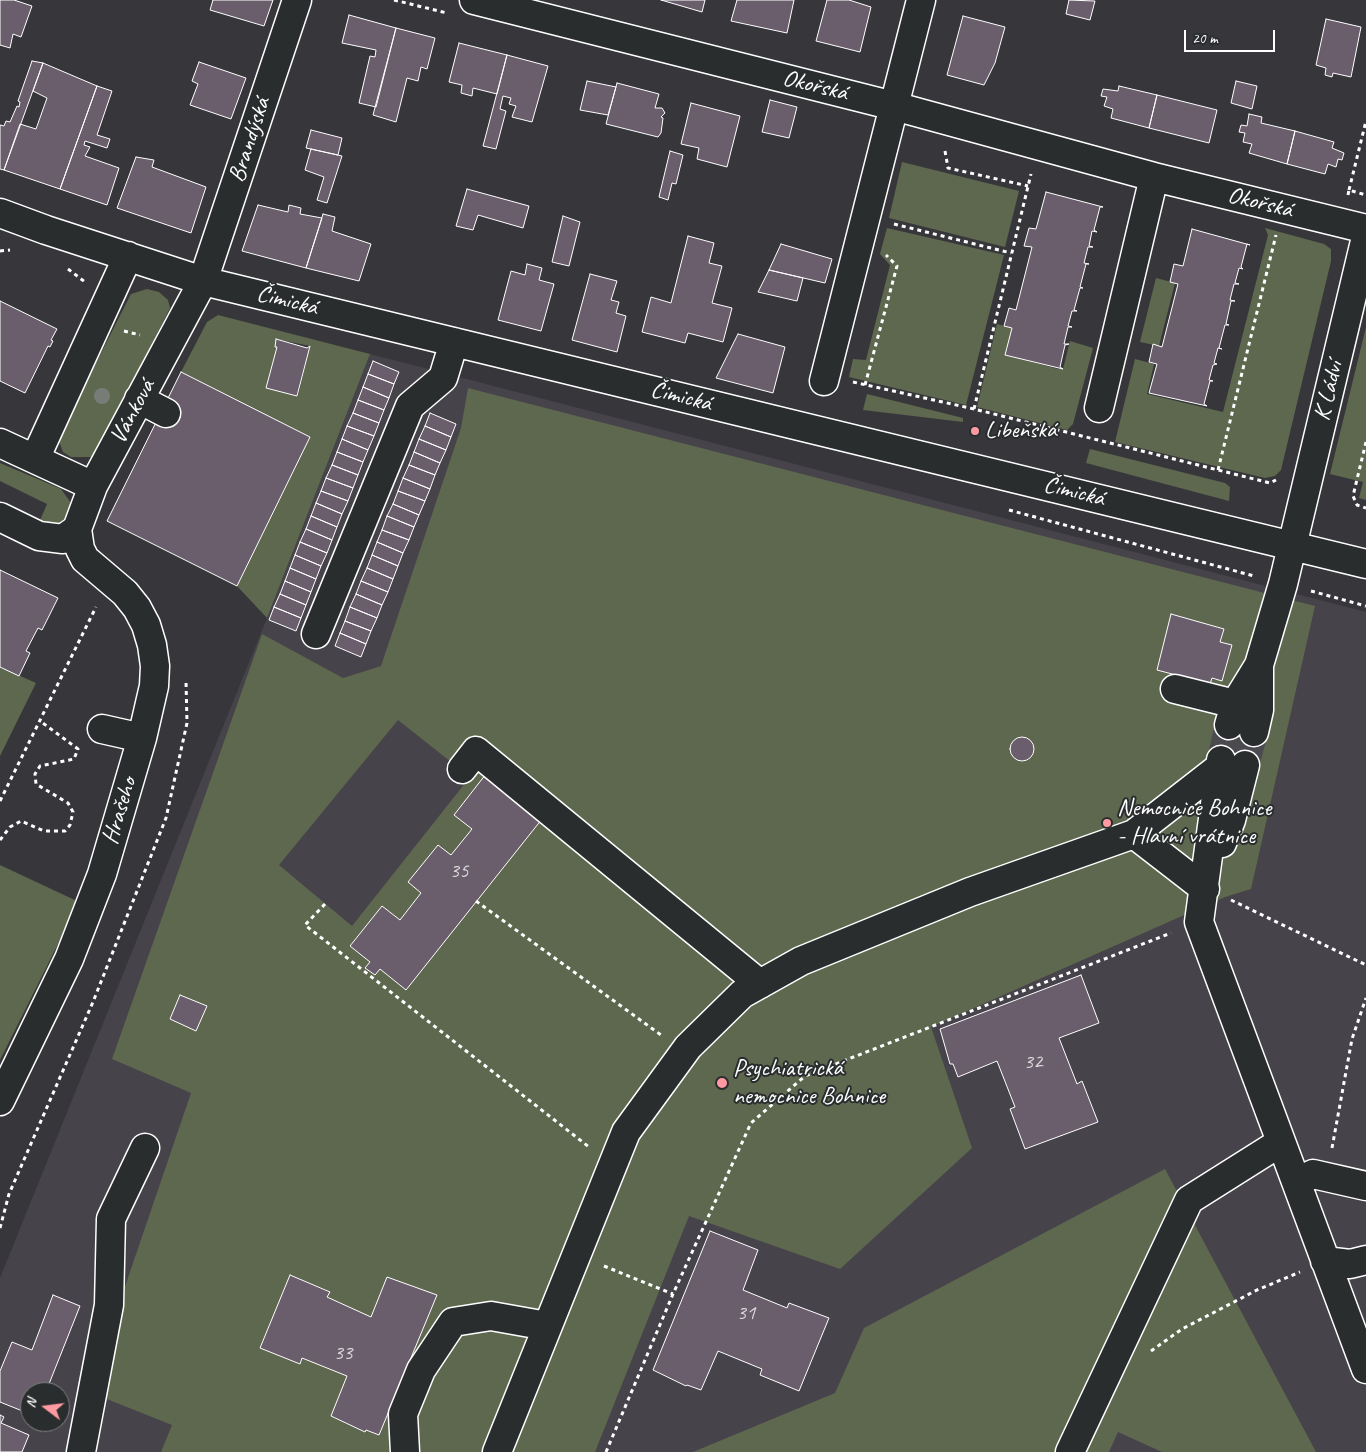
<!DOCTYPE html>
<html>
<head>
<meta charset="utf-8">
<style>
	body { margin:0 }
	#map { position:relative; width:1366px; height:1452px; overflow:hidden; background:#37373b; font-family:Caveat,sans-serif }
	canvas { display:block }
	.north { position:absolute; left:20px; top:1382px; width:50px; height:50px; box-sizing:border-box; background:#2a2d2e; border:1px solid #7f8182; border-radius:50%; rotate:285deg; font-size:14px; font-weight:700; line-height:20px; text-align:center; color:#fff }
	.north::after { content:''; display:block; margin:auto; width:18px; height:22px; background:#ff9aa2; clip-path:polygon(50% 0,100% 100%,50% 72%,0 100%) }
	.scale { position:absolute; left:1184px; top:30px; width:91px; height:22px; box-sizing:border-box; border:2px solid #fff; border-top:0; padding-left:6px; font-size:15px; line-height:18px; white-space:nowrap; color:#fff; -webkit-text-stroke:4px #2a2d2e; paint-order:stroke }
</style>
</head>
<body>
<div id="map">
<canvas width="1366" height="1452"></canvas>
<div class="north">N</div>
<div class="scale">20 m</div>
</div>
<script>
const ctx = document.querySelector('canvas').getContext('2d');
ctx.lineJoin = 'round';
function paint(path, color) { ctx.fillStyle = color; ctx.fill(path, 'evenodd'); }
const toPath = rows => new Path2D(rows.map(r => 'M' + r).join(''));
function stroke(path, color, width, dash) { ctx.strokeStyle = color; ctx.lineWidth = width; ctx.lineCap = dash ? 'butt' : 'round'; ctx.setLineDash(dash || []); ctx.stroke(path); }
function write(font, color, halo, rows, align = 'center') {
  ctx.font = font + ' Caveat,sans-serif'; ctx.lineWidth = 4; ctx.setLineDash([]); ctx.textBaseline = 'middle'; ctx.strokeStyle = halo; ctx.fillStyle = color; for (const [text, x, y, turn = 0] of rows) {
    ctx.save(); ctx.translate(x, y); ctx.rotate((+turn || 0) * Math.PI / 180); ctx.textAlign = isNaN(turn) ? turn : align; if (halo) ctx.strokeText(text, 0, 0); ctx.fillText(text, 0, 0); ctx.restore();
  }
}
paint(toPath([
	[370,354,1366,612,1366,1452,0,1452,0,1278,267,618],
	[30,1392,60,1392,60,1422,30,1422]
]), '#46434a');
paint(toPath([
	[902,162,1019,191,1005,247,889,218],
	[887,228,1004,255,966,405,849,377,853,359,866,360,890,265,880,254],
	[1265,228,1324,244,1331,249,1331,261,1281,470,1275,476,1265,478,1115,442,1135,359,1154,364,1147,394,1223,412,1268,235],
	[1156,278,1175,283,1159,346,1140,342],
	[147,289,159,292,168,300,170,308,98,451,92,457,71,457,63,452,58,439,63,428,131,294],
	[218,315,370,354,267,618,237,586,310,437,181,372,207,322],
	[276,339,310,346,298,396,266,388,277,347,275,346],
	[997,324,1012,328,1006,355,1058,369,1063,369,1070,341,1093,348,1073,424,1067,430,977,407],
	[1366,327,1366,500,1359,498,1363,482,1330,474],
	[468,388,1315,606,1251,889,1225,897,931,1027,972,1148,840,1269,689,1216,595,1452,161,1452,172,1425,89,1392,191,1093,112,1059,262,634,343,678,381,666,461,428],
	[1171,614,1224,629,1220,642,1232,645,1222,680,1185,678,1157,670],
	[398,720,470,777,352,926,279,865],
	[1024,738,1033,744,1033,753,1028,760,1019,761,1011,754,1010,746,1015,739],
	[472,829,509,858,406,990,380,969,375,975,366,968,370,962,350,946,382,906,400,920,421,893,408,882,451,855],
	[180,995,206,1006,196,1030,170,1019],
	[290,1275,329,1291,327,1297,371,1317,437,1295,379,1435,344,1423,347,1376,302,1358,300,1364,260,1348],
	[867,394,963,418,963,422,863,410],
	[1090,449,1225,483,1230,487,1229,501,1086,463],
	[0,463,61,489,71,503,65,518,57,526,38,525,47,504,0,481],
	[0,667,36,683,0,756],
	[0,865,79,902,0,1060],
	[1165,1169,1316,1452,1162,1452,1118,1432,1109,1452,693,1452,835,1393,864,1328]
]), '#5e684f');
const building = toPath([
	[0,0,14,0,32,6,21,37,13,34,10,48,0,45,0,0],
	[213,0,273,0,264,26,210,10,213,0],
	[661,0,705,0,702,12,661,0],
	[737,0,794,0,787,33,731,21,737,0],
	[827,0,849,0,871,7,860,52,816,41,827,0],
	[1069,0,1095,1,1090,20,1066,14,1069,0],
	[349,15,396,28,376,107,359,103,370,56,375,57,376,50,342,43,349,15],
	[963,16,1005,27,995,63,984,85,947,75,963,16],
	[1326,19,1361,27,1351,77,1333,73,1332,77,1325,75,1326,68,1316,65,1326,19],
	[396,28,435,38,427,69,421,67,418,81,407,78,396,122,373,115,396,28],
	[459,43,507,55,497,94,473,88,472,96,461,93,462,85,449,82,459,43],
	[507,55,548,66,532,122,512,117,516,106,509,104,511,98,503,96,500,109,506,111,496,149,483,146,507,55],
	[32,61,43,63,4,170,0,169,0,125,4,126,6,121,10,122,17,106,19,107,20,102,18,101,32,61],
	[199,62,246,78,231,119,190,105,198,84,192,81,199,62],
	[43,63,97,86,60,189,4,170,20,124,36,129,47,98,33,91,43,63],
	[587,81,616,87,608,115,580,110,587,81],
	[1236,81,1257,86,1252,109,1231,103,1236,81],
	[617,83,659,94,655,108,662,108,665,113,661,117,663,118,661,133,658,137,606,124,617,83],
	[97,86,112,91,97,135,110,139,107,148,85,141,84,145,90,147,85,156,119,168,107,205,60,189,97,86],
	[1119,86,1157,95,1149,128,1111,118,1113,109,1104,106,1107,97,1101,96,1103,89,1118,91,1119,86],
	[1157,95,1217,110,1209,143,1149,128,1157,95],
	[770,100,797,107,789,138,762,132,770,100],
	[691,103,740,116,727,167,697,159,699,148,681,144,691,103],
	[1249,114,1262,117,1261,123,1295,131,1287,164,1249,153,1252,144,1243,142,1245,133,1239,132,1241,125,1247,126,1249,114],
	[311,130,342,138,338,155,306,148,311,130],
	[1295,131,1334,142,1332,148,1344,153,1342,160,1338,159,1336,167,1328,164,1325,174,1287,164,1295,131],
	[311,149,342,156,327,203,317,200,324,177,305,170,311,149],
	[670,151,683,155,676,184,672,183,668,200,659,197,670,151],
	[136,157,154,160,152,167,206,187,191,233,117,208,136,157],
	[467,189,529,206,523,228,478,215,473,230,456,226,467,189],
	[1046,192,1103,207,1100,207,1094,230,1097,232,1092,231,1089,246,1093,247,1088,247,1084,263,1089,264,1086,264,1080,287,1083,288,1080,288,1074,310,1077,311,1072,311,1068,326,1072,327,1068,327,1064,344,1069,344,1065,345,1060,367,1063,369,1005,355,1012,328,1004,326,1009,308,1016,310,1032,247,1024,246,1029,228,1036,229,1046,192],
	[258,205,288,212,289,205,301,208,300,214,322,218,306,268,242,251,258,205],
	[323,214,335,217,332,231,371,244,359,281,306,268,323,214],
	[563,216,580,222,569,266,552,262,563,216],
	[1192,229,1250,245,1247,244,1241,267,1243,269,1239,268,1235,283,1239,284,1234,284,1230,300,1235,301,1231,301,1226,324,1229,325,1225,325,1219,348,1222,349,1218,348,1214,363,1217,364,1213,365,1209,380,1213,381,1210,381,1204,404,1207,406,1149,393,1157,364,1149,362,1153,344,1162,347,1178,284,1170,282,1174,264,1183,266,1192,229],
	[688,236,714,243,709,263,722,266,712,303,732,308,723,342,688,333,685,343,642,332,651,297,671,303,688,236],
	[781,244,832,259,825,283,769,270,781,244],
	[527,264,542,268,539,280,554,284,541,331,498,320,511,271,525,275,527,264],
	[769,270,803,278,797,301,758,292,769,270],
	[590,274,617,281,611,300,619,302,616,313,626,316,617,352,572,340,590,274],
	[0,301,57,329,51,340,53,341,50,347,48,346,25,393,0,381,0,301],
	[738,334,785,347,773,393,716,378,738,334],
	[276,339,307,348,310,346,297,396,266,388,277,347,275,347,276,339],
	[373,361,399,372,394,384,368,374,373,361],
	[181,372,310,437,237,586,107,521,181,372],
	[368,374,394,384,389,398,363,387,368,374],
	[363,387,389,398,384,410,358,400,363,387],
	[358,400,384,410,379,423,353,413,358,400],
	[353,413,379,423,374,436,347,426,353,413],
	[430,413,456,424,451,437,425,426,430,413],
	[347,426,374,436,368,450,342,439,347,426],
	[425,426,451,437,446,450,419,439,425,426],
	[342,439,368,450,363,462,337,452,342,439],
	[419,439,446,450,440,463,414,452,419,439],
	[337,452,363,462,358,475,332,465,337,452],
	[414,452,440,463,435,475,409,465,414,452],
	[332,465,358,475,353,488,326,478,332,465],
	[409,465,435,475,430,489,403,478,409,465],
	[326,478,353,488,348,501,321,491,326,478],
	[403,478,430,489,425,501,398,491,403,478],
	[321,491,348,501,342,514,316,503,321,491],
	[398,491,425,501,419,515,393,504,398,491],
	[316,503,342,514,337,527,311,516,316,503],
	[393,504,419,515,414,527,387,516,393,504],
	[311,516,337,527,332,540,306,529,311,516],
	[387,516,414,527,409,540,382,530,387,516],
	[306,529,332,540,327,553,300,542,306,529],
	[382,530,409,540,403,553,377,542,382,530],
	[300,542,327,553,321,566,295,555,300,542],
	[377,542,403,553,398,566,372,555,377,542],
	[295,555,321,566,316,579,290,568,295,555],
	[372,555,398,566,393,579,367,568,372,555],
	[290,568,316,579,311,592,285,581,290,568],
	[367,568,393,579,388,592,361,581,367,568],
	[0,570,58,598,42,630,38,628,26,651,30,653,19,676,0,667,0,570],
	[285,581,311,592,306,605,280,594,285,581],
	[361,581,388,592,382,605,356,594,361,581],
	[280,594,306,605,301,618,274,607,280,594],
	[356,594,382,605,377,618,350,607,356,594],
	[274,607,301,618,296,631,269,620,274,607],
	[350,607,377,618,371,631,345,621,350,607],
	[1171,614,1224,629,1220,642,1232,645,1222,681,1212,678,1210,684,1157,670,1171,614],
	[345,621,371,631,366,644,340,633,345,621],
	[340,633,366,644,361,657,335,646,340,633],
	[1226,724,1255,732,1247,766,1218,760,1226,724],
	[1237,733,1244,735,1237,760,1230,758,1237,733],
	'1010 749a12 12 0 1 1 24 0a12 12 0 1 1-24 0Z',
	[486,774,542,819,406,990,380,969,375,975,365,968,370,962,350,946,382,906,400,920,421,893,408,882,438,845,451,855,472,829,454,815,486,774],
	[1081,975,1099,1023,1059,1038,1077,1084,1082,1081,1098,1122,1025,1149,1010,1109,1015,1107,997,1061,958,1077,953,1064,950,1064,940,1029,1081,975],
	[180,995,207,1006,196,1031,170,1019,180,995],
	[710,1231,758,1250,743,1290,787,1308,789,1303,829,1318,799,1391,760,1375,762,1369,718,1351,701,1390,687,1385,686,1386,653,1370,710,1231],
	[290,1275,330,1292,327,1297,371,1317,387,1277,437,1295,379,1435,366,1430,365,1432,331,1416,347,1376,302,1358,300,1364,260,1348,290,1275],
	[53,1295,80,1306,47,1389,44,1388,43,1392,30,1392,30,1414,0,1402,0,1371,12,1342,32,1350,53,1295],
	[0,1415,4,1417,1,1423,29,1435,22,1452,0,1452,0,1415]
]);
paint(building, '#6a5e6d');
stroke(building, '#fff', 1);
stroke(toPath([
	[1221,760,1229,725],
	[1245,765,1254,732]
]), '#4b4b4f', 28, [28, 14]);
const minor = toPath([
	[474,0,894,106,1154,177,1366,229],
	[0,213,46,230,203,281,1366,564],
	[824,381,921,0],
	[139,399,166,413],
	[1099,408,1154,177],
	[0,443,93,486,203,281,297,0],
	[35,459,128,256],
	[0,517,39,536,63,539,77,529,93,486],
	[316,634,410,406,443,378,454,342],
	[1175,689,1235,704],
	[1229,725,1235,704,1259,665,1283,584,1366,237],
	[102,729,142,738],
	[1254,732,1259,710,1259,665],
	[1221,760,1199,922,1366,1369],
	[462,769,476,751,760,984],
	[1134,834,1205,889],
	[1222,843,1231,820,1245,765],
	[0,1101,69,959,102,874,142,738,154,686,155,666,152,645,146,625,137,608,125,593,85,559,80,549,77,529],
	[1297,1182,1313,1174,1366,1186],
	[1325,1261,1350,1264,1366,1260],
	[81,1452,109,1305,111,1219,145,1148],
	[405,1452,403,1414,421,1370,453,1322,491,1316,547,1326],
	[497,1452,626,1132,688,1047,742,994,801,961,970,892,1134,834,1220,767],
	[1070,1452,1189,1200,1281,1142]
]);
stroke(minor, '#fff', 31);
stroke(toPath([
	[394,0,447,13],
	[945,151,948,168,1028,186],
	[1349,190,1366,121],
	[1348,195,1349,190,1366,195],
	[894,224,1011,253],
	[0,251,10,250],
	[68,269,85,282],
	[124,331,140,335],
	[853,382,974,409,1270,483,1276,480],
	[865,385,897,266,886,255],
	[974,409,1031,174],
	[1366,442,1353,496,1357,505,1366,508],
	[1218,470,1276,235],
	[1009,510,1254,576],
	[1311,591,1366,606],
	[0,801,96,607],
	[0,840,10,827,21,821,44,831,65,831,70,825,73,812,68,803,36,784,35,774,40,766,74,759,78,749,40,721],
	[1231,900,1366,965],
	[476,901,661,1035],
	[325,904,305,925,589,1147],
	[1332,1148,1352,1039,1366,998],
	[0,1228,9,1194,93,1002,166,818,187,723,186,681],
	[604,1266,673,1294],
	[1151,1351,1182,1329,1257,1290,1300,1272],
	[606,1452,673,1294,751,1123,805,1076,1171,933]
]), '#fff', 3, [4, 4]);
stroke(minor, '#2a2d2e', 28);
ctx.fillStyle = '#787c76';
for (const [x, y] of [
	[102,396]
]) { ctx.beginPath(); ctx.arc(x, y, 8, 0, 2 * Math.PI); ctx.fill(); }
for (const [x, y, r, color] of [
	[975,431,5,"#ff9aa2"],
	[1107,823,5,"#ff9aa2"],
	[722,1083,6,"#ff9aa2"]
]) { const dot = new Path2D(); dot.arc(x, y, r, 0, 2 * Math.PI); ctx.fillStyle = color; ctx.fill(dot); stroke(dot, '#2a2d2e', 2); }
write('21px', '#dad7da', null, [
	["35",459,871],
	["32",1033,1062],
	["31",746,1313],
	["33",343,1353]
]);
write('24px', '#fff', '#2a2d2e', [
	["Okořská",815,86,14],
	["Brandýská",250,140,-72],
	["Okořská",1260,203,14],
	["Čimická",287,301,14],
	["K Ládví",1329,391,-77],
	["Čimická",681,397,14],
	["Vánková",133,412,-62],
	["Čimická",1074,492,14],
	["Hrašeho",120,811,-73]
]);
write('24px', '#fff', '#2a2d2e', [
	["Libeňská",985,431],
	["Nemocnice Bohnice",1117,809],
	["- Hlavní vrátnice",1117,837],
	["Psychiatrická",733,1069],
	["nemocnice Bohnice",733,1097]
], 'left');
</script>
</body>
</html>
